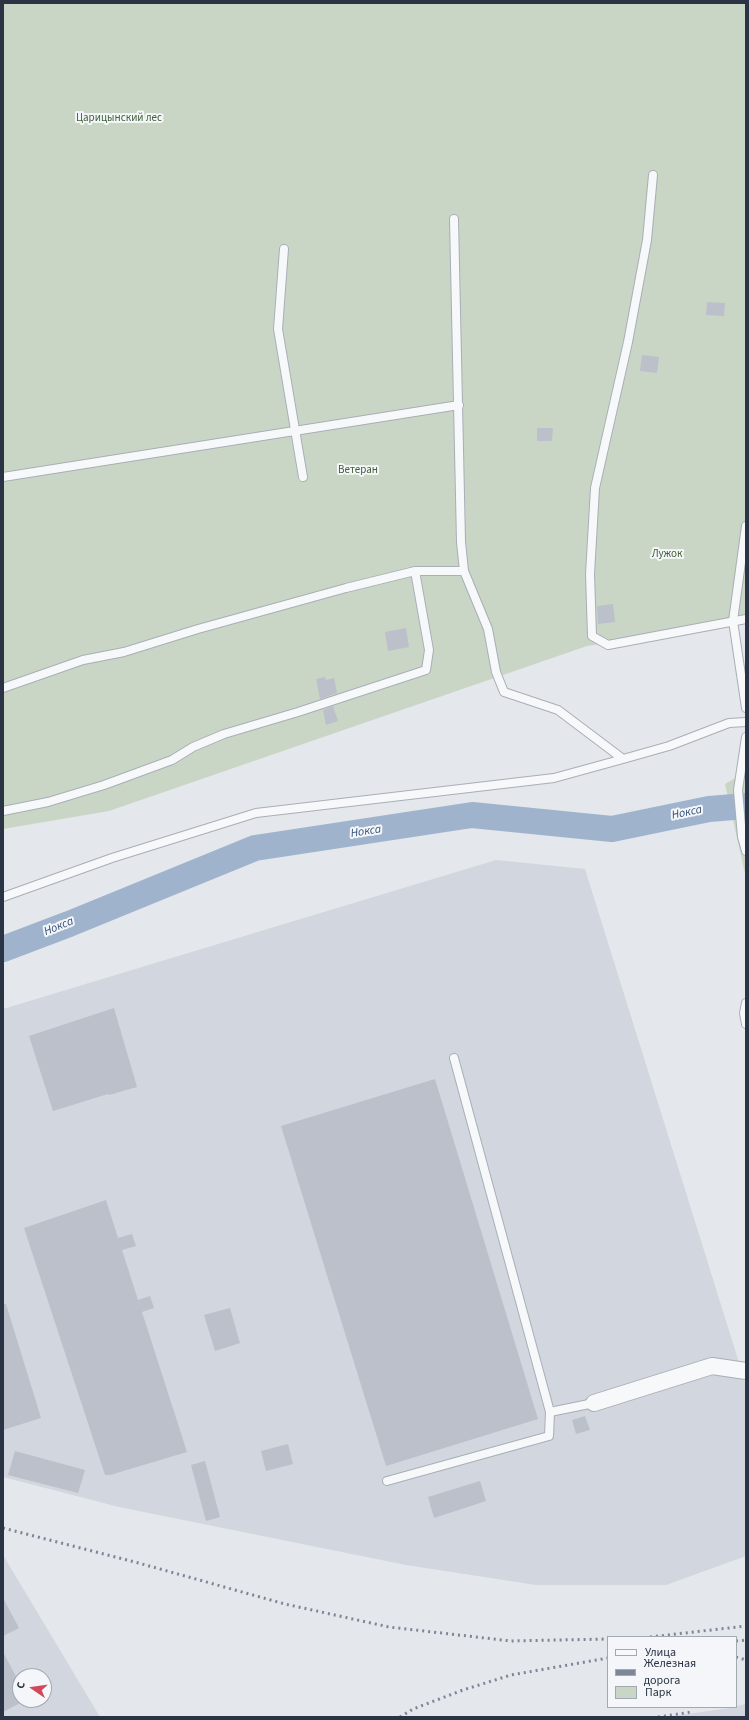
<!DOCTYPE html>
<html>
<head>
<meta charset="utf-8">
<style>
	body { margin:0 }
	#map { position:relative; width:749px; height:1720px; overflow:hidden; background:#e4e7ec; font-family:"Source Sans 3",sans-serif }
	canvas { display:block }
	.frame { position:absolute; inset:0; border:4px solid #2b3445; pointer-events:none }
	.legend { position:absolute; left:607px; top:1636px; width:130px; height:72px; box-sizing:border-box; background:#f4f6f9; border:1px solid #a4a8b1; margin:0; padding:5px 7px; list-style:none; font-size:12px; color:#2b3445 }
	.legend li { display:flex; align-items:center; gap:8px; height:20px }
	.legend b { width:20px; border:1px solid #a4a8b1 }
	.north { position:absolute; left:12px; top:1668px; width:40px; height:40px; box-sizing:border-box; background:#f4f6f9; border:1px solid #a4a8b1; border-radius:50%; rotate:283deg; font-size:11px; font-weight:700; line-height:16px; text-align:center; color:#2b3445 }
	.north::after { content:''; display:block; margin:auto; width:14px; height:18px; background:#d1495b; clip-path:polygon(50% 0,100% 100%,50% 72%,0 100%) }
</style>
</head>
<body>
<div id="map">
<canvas width="749" height="1720"></canvas>
<div class="frame"></div>
<ul class="legend">
<li><b style="height:5px;background:#f7f8fa"></b>Улица</li>
<li><b style="height:5px;background:#7d8696"></b>Железная дорога</li>
<li><b style="height:11px;background:#c9d6c5"></b>Парк</li>
</ul>
<div class="north">С</div>
</div>
<script>
const ctx = document.querySelector('canvas').getContext('2d');
ctx.lineJoin = 'round';
function paint(path, color) { ctx.fillStyle = color; ctx.fill(path, 'evenodd'); }
const toPath = rows => new Path2D(rows.map(r => 'M' + r).join(''));
function stroke(path, color, width, dash) { ctx.strokeStyle = color; ctx.lineWidth = width; ctx.lineCap = dash ? 'butt' : 'round'; ctx.setLineDash(dash || []); ctx.stroke(path); }
function write(font, color, halo, rows, align = 'center') {
  ctx.font = font + ' "Source Sans 3",sans-serif'; ctx.lineWidth = 4; ctx.setLineDash([]); ctx.textBaseline = 'middle'; ctx.strokeStyle = halo; ctx.fillStyle = color; for (const [text, x, y, turn = 0] of rows) {
    ctx.save(); ctx.translate(x, y); ctx.rotate((+turn || 0) * Math.PI / 180); ctx.textAlign = isNaN(turn) ? turn : align; if (halo) ctx.strokeText(text, 0, 0); ctx.fillText(text, 0, 0); ctx.restore();
  }
}
paint(toPath([
	[496,860,585,869,746,1385,746,1556,666,1585,536,1585,406,1565,119,1507,3,1477,3,1009],
	[3,1555,100,1717,3,1717],
	[20,1676,44,1676,44,1700,20,1700],
	[746,1704,746,1717,667,1717,736,1707,736,1706]
]), '#d2d6de');
paint(toPath([
	[3,3,746,3,746,622,587,646,109,811,3,829],
	[746,772,746,878,725,784]
]), '#c9d6c5');
stroke(toPath([
	[3,949,69,924,255,848,472,815,612,829,709,809,746,806]
]), '#9fb4cc', 26);
paint(toPath([
	[707,302,725,303,724,316,706,315],
	[642,355,659,357,657,373,640,371],
	[537,428,553,428,552,441,537,441],
	[613,604,615,622,598,624,597,606],
	[406,628,409,647,388,651,385,632],
	[325,677,326,680,334,678,337,693,320,699,316,679],
	[333,706,338,721,326,725,323,710],
	[114,1008,137,1087,109,1095,108,1094,53,1111,29,1036],
	[435,1079,538,1419,386,1466,281,1126],
	[106,1200,118,1238,132,1234,136,1246,122,1250,138,1300,150,1296,154,1308,142,1312,187,1452,110,1475,105,1475,24,1228],
	[3,1304,6,1304,41,1418,3,1430],
	[230,1308,240,1343,215,1351,204,1315],
	[585,1416,590,1430,576,1434,572,1420],
	[288,1444,293,1464,266,1471,261,1451],
	[15,1451,85,1470,78,1493,8,1475],
	[205,1461,220,1517,206,1521,191,1465],
	[480,1481,486,1501,434,1518,428,1497],
	[3,1598,19,1628,3,1636],
	[3,1652,20,1684,20,1703,3,1712]
]), '#bbc0ca');
const service = toPath([
	[653,175,647,240,628,342,595,488,590,574,592,636,608,645,746,619],
	[454,219,461,542,464,571,488,629,496,672,504,692,558,710,623,759,669,746,729,723,746,722],
	[284,249,278,329,303,477],
	[3,477,459,405],
	[746,526,733,621,746,708],
	[3,688,83,660,124,652,198,629,346,588,415,571,464,571],
	[746,737,738,790,742,837,746,851],
	[3,811,48,802,104,785,172,760,193,747,224,734,298,712,426,670,429,650,415,571],
	[3,897,112,858,256,813,554,778,623,759],
	[746,1003,744,1013,746,1024],
	[454,1058,550,1412,594,1403],
	[387,1481,549,1436,550,1412]
]);
const minor = toPath([
	[594,1403,712,1366,746,1371]
]);
stroke(service, '#a9aeb7', 10);
stroke(minor, '#a9aeb7', 18);
stroke(service, '#f7f8fa', 8);
stroke(minor, '#f7f8fa', 16);
stroke(toPath([
	[3,1528,135,1562,285,1604,389,1627,511,1641,608,1639],
	[650,1637,746,1626],
	[736,1641,746,1640],
	[736,1657,746,1660],
	[400,1717,413,1709,463,1690,511,1675,608,1658],
	[658,1717,692,1712]
]), '#7d8696', 3, [2, 4]);
write('11px', '#3f6138', '#f4f6f9', [
	["Царицынский лес",119,119],
	["Ветеран",358,471],
	["Лужок",667,555]
]);
write('italic 12px', '#34527a', '#f4f6f9', [
	["Нокса",687,813,-12],
	["Нокса",366,832,-9],
	["Нокса",59,927,-22]
]);
</script>
</body>
</html>
